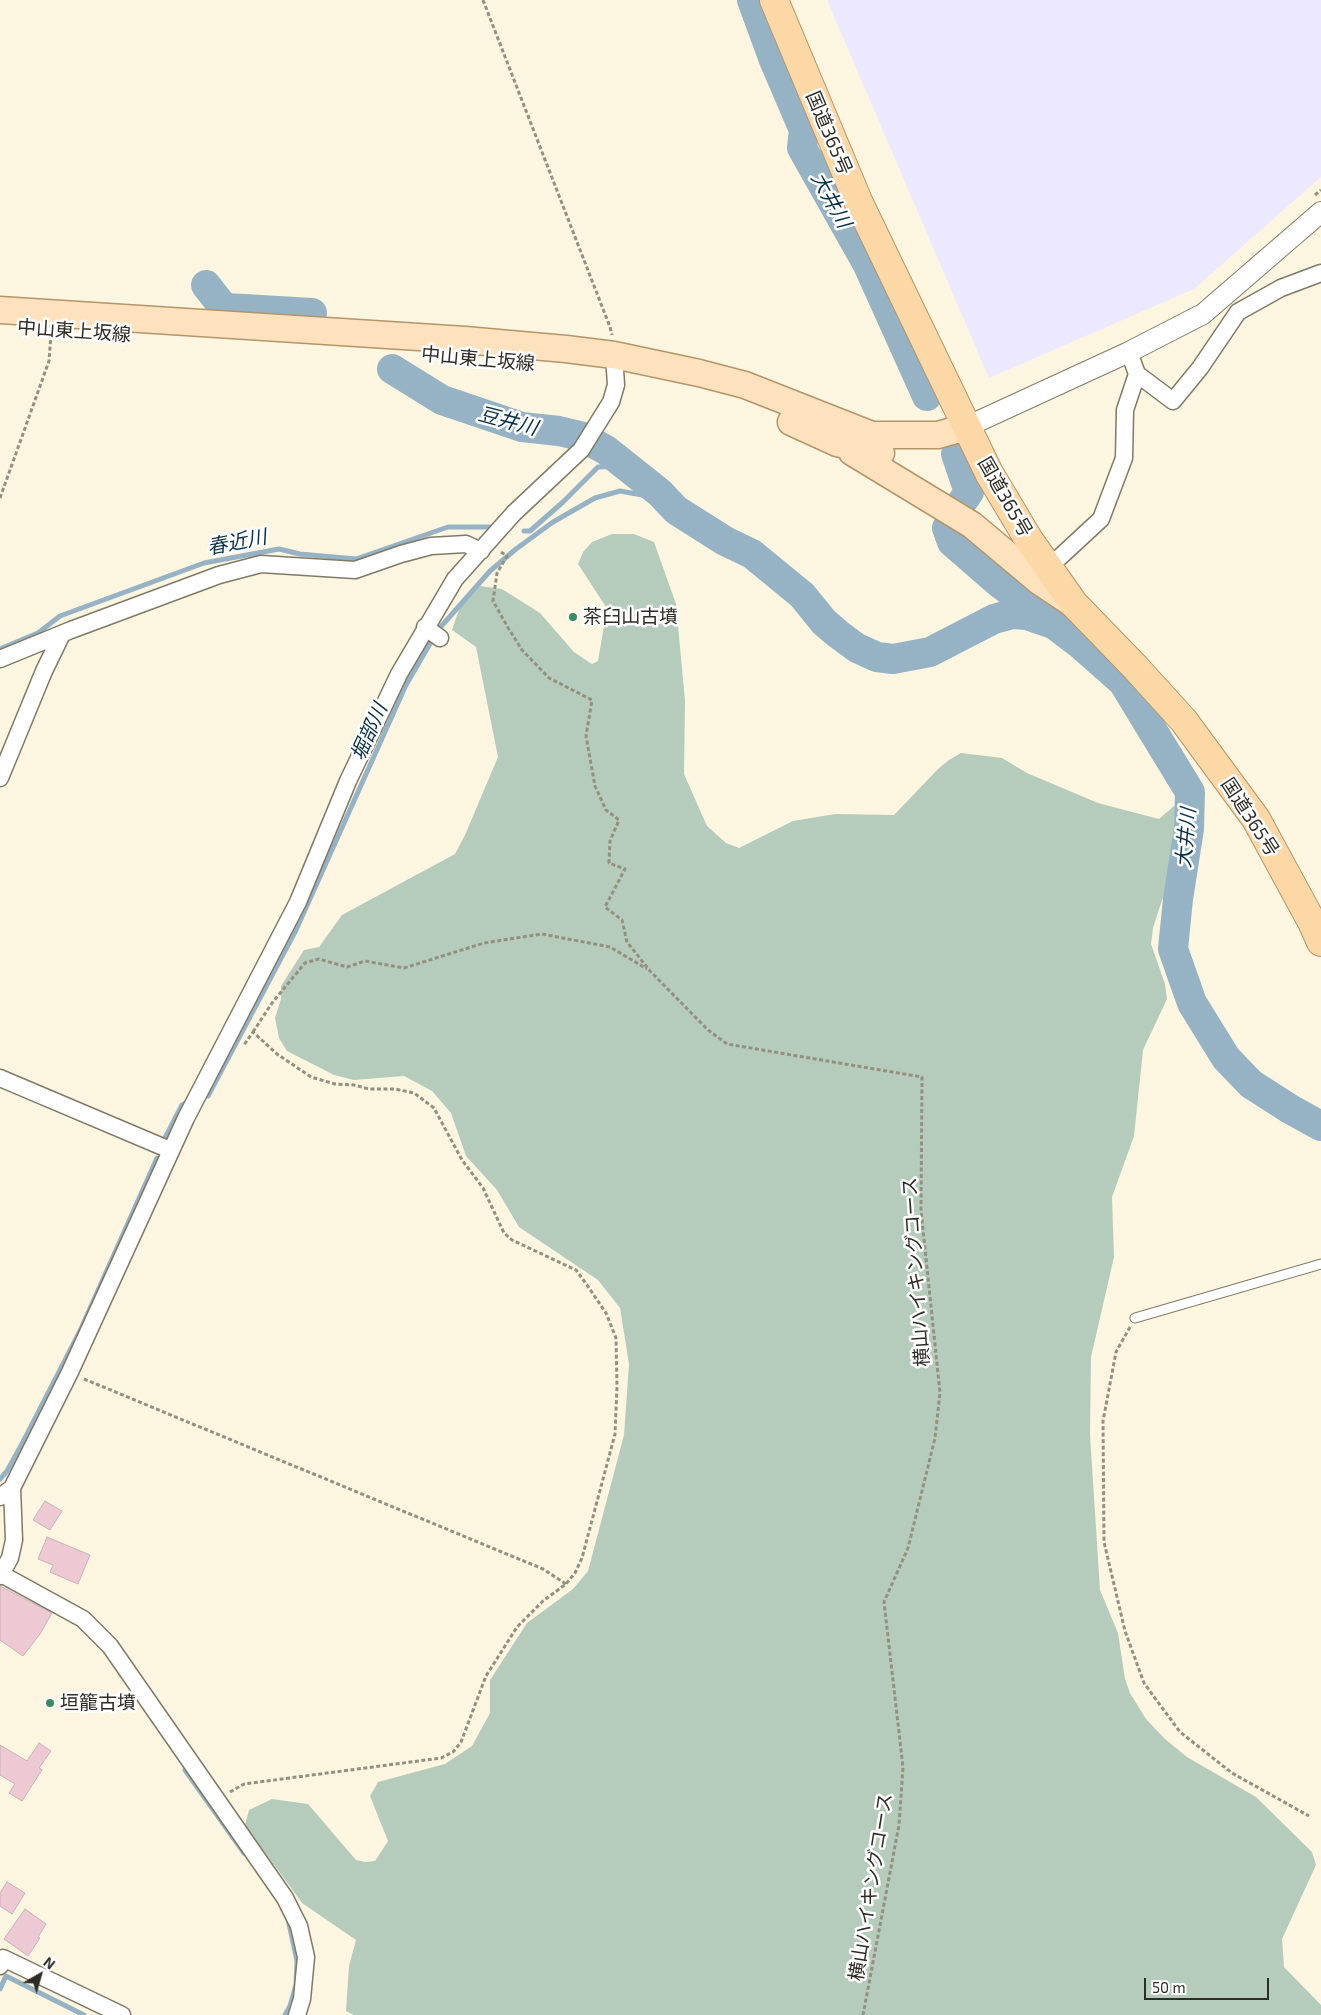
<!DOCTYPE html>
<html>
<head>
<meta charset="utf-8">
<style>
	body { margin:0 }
	#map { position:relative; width:1321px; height:2015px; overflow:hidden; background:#fcf6e0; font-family:"Exo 2",sans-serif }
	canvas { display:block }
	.north { position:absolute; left:15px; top:1950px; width:50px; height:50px; -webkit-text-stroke:4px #fff; paint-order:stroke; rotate:38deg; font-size:14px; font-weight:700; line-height:20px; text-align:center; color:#2e2c24 }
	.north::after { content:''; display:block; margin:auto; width:18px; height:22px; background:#2e2c24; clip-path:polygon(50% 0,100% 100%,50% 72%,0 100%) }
	.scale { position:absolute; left:1144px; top:1978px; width:125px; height:22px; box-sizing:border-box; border:2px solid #2e2c24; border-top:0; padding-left:6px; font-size:15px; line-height:18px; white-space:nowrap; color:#2e2c24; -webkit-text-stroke:4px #fff; paint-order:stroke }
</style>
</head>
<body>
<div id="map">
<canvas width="1321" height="2015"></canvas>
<div class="north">N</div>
<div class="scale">50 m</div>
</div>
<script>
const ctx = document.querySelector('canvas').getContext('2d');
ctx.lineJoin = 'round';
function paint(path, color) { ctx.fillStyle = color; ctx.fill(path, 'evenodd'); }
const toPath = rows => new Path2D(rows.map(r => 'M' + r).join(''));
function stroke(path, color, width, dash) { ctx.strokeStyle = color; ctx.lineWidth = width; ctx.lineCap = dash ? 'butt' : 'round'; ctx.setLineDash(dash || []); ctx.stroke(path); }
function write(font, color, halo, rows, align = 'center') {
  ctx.font = font + ' "Exo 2","Noto Sans JP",sans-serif'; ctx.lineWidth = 5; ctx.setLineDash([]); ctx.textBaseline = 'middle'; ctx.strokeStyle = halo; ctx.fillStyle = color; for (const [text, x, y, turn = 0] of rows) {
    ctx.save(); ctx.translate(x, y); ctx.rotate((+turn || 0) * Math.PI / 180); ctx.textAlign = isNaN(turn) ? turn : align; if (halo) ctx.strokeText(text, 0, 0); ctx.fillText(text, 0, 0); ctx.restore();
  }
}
paint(toPath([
	[827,0,1321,0,1321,177,1194,289,989,378]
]), '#ece8ff');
paint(toPath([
	[612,534,634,534,654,542,676,604,685,701,684,774,707,826,726,843,739,848,793,821,835,814,894,815,938,769,949,760,961,753,1002,758,1027,773,1098,803,1159,819,1174,806,1187,805,1198,814,1201,828,1196,847,1162,900,1153,928,1151,944,1165,984,1167,999,1143,1050,1134,1136,1112,1197,1114,1257,1091,1357,1090,1435,1100,1590,1118,1633,1125,1679,1130,1693,1146,1719,1165,1739,1187,1757,1256,1797,1312,1852,1316,1865,1282,1939,1284,1967,1321,2005,1321,2015,354,2015,346,2011,349,1966,356,1940,302,1903,245,1825,249,1810,272,1799,308,1804,356,1860,366,1862,375,1861,388,1841,370,1796,378,1782,445,1764,472,1746,490,1713,490,1680,527,1623,573,1589,588,1571,624,1435,629,1364,620,1308,598,1280,519,1227,497,1190,466,1156,451,1113,432,1091,404,1076,354,1080,334,1075,287,1051,279,1038,275,1018,281,999,281,986,304,950,319,947,342,915,455,854,465,835,498,757,476,647,452,630,463,598,480,586,502,589,540,613,574,652,592,664,598,661,606,614,606,607,578,564,583,552,592,542]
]), '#b5ccbc');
stroke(toPath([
	[524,531,530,531,563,502,598,467,625,466],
	[0,649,38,633,60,616,204,563,279,549,300,554,356,559,448,527,491,527],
	[208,1096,296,930,406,685,438,630,490,571,516,549,553,522,595,498,620,491,642,495,655,499,660,493],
	[165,1138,182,1105,188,1102],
	[0,1479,7,1471,23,1442,80,1331,157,1158],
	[185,1770,244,1853],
	[0,1989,6,1976,84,2015],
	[285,2015,290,2006,296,1985,297,1961,288,1919]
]), '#96b3c6', 5);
stroke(toPath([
	[752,0,774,60,804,130,802,148,868,265,927,396],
	[206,285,220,303,227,308,312,313],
	[392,369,442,400,522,427,559,431,580,436,606,450,660,493,676,510,725,541,752,554,802,595,824,622,838,634,857,648,877,657,893,659,930,652,994,619,1012,614,1027,615,1056,625],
	[956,454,969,492,960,505],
	[947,528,952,542,998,582,1080,644,1123,682,1190,792,1189,829,1178,899,1173,949,1192,1003,1226,1058,1251,1084,1290,1109,1321,1126]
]), '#96b3c6', 30);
const building = toPath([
	[45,1501,62,1511,50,1530,33,1520,45,1501],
	[47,1537,90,1555,78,1584,50,1572,53,1565,38,1559,47,1537],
	[0,1586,52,1613,40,1634,23,1656,0,1640,0,1586],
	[39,1743,51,1751,39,1768,42,1770,22,1801,9,1793,15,1784,0,1775,0,1745,27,1761,39,1743],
	[7,1882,25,1893,12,1914,0,1906,0,1893,7,1882],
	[25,1909,46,1924,38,1937,40,1938,28,1956,4,1939,25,1909]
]);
paint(building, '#ecc9d3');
stroke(building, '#c9b1b8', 1);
const service = toPath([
	[1135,1318,1321,1264]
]);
const minor = toPath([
	[1137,374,1173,401,1200,368,1238,312,1281,288,1321,273],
	[1047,566,1060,557,1101,519,1124,458,1125,410,1137,374,1129,352],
	[425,627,440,638],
	[0,659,71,630,219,575,261,564,355,570,401,554,431,546,466,544,481,551],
	[0,778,44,671,62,634],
	[0,1078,170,1150],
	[0,1497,12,1488,70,1372,186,1118,298,902,348,781,399,674,455,579,514,513,581,450,611,402,616,385,614,355],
	[1,1574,83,1619,110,1646,285,1898,299,1926,306,1957,302,1999,297,2015],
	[0,1576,10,1558,14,1540,12,1488],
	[0,1966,3,1958,122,2015]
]);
const tertiary = toPath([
	[966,427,1129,352,1203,314,1321,212]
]);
const primary = toPath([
	[0,310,465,340,566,349,614,355,699,373,745,385,872,435,938,435,966,427],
	[791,422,837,443,864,450,881,453],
	[852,452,972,525,1040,582,1073,604]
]);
const trunk = toPath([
	[774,0,858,201,989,473,1029,540,1074,604,1136,668,1184,721,1256,819,1312,922,1321,942]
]);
stroke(service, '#7f7a66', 11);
stroke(minor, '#7f7a66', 19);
stroke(tertiary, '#7f7a66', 22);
stroke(primary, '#b3956b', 29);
stroke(trunk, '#b3956b', 30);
stroke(toPath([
	[483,0,610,327,612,335],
	[1315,195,1321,190],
	[0,498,49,361,51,334],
	[501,552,507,556,497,573,493,601,507,626,522,650,549,678,592,700,586,736,595,786,606,810,619,820,610,841,609,863,625,869,605,907,622,920,627,942,650,971,708,1030,727,1044,922,1077,921,1210,940,1393,935,1438,908,1548,884,1602,903,1767,899,1825,863,2015],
	[253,1032,272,1003,305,963,319,959,347,967,365,961,404,968,484,943,542,934,610,947,647,969],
	[1130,1327,1116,1352,1103,1421,1104,1542,1125,1631,1144,1683,1180,1732,1232,1773,1309,1816],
	[84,1379,543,1569,566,1584],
	[230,1792,244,1784,441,1758,453,1752,461,1742,486,1676,517,1627,543,1601,566,1584,575,1573,582,1558,615,1434,617,1387,616,1338,606,1313,587,1285,576,1270,512,1240,504,1233,483,1188,462,1160,434,1108,414,1093,395,1089,369,1089,354,1085,335,1084,311,1077,277,1054,253,1032,244,1045]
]), '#949081', 3, [4, 2.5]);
stroke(service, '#fff', 9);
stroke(minor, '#fff', 16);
stroke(tertiary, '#fff', 20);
stroke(primary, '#fde2bd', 26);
stroke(trunk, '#fcd8a7', 28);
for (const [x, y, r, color] of [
	[573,617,5,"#368d61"],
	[50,1703,5,"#368d61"]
]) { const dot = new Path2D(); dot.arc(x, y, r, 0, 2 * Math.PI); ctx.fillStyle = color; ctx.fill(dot); stroke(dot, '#fff', 2); }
write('19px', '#2e2c24', '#fff', [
	["国道365号",829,133,67],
	["中山東上坂線",74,331,4],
	["中山東上坂線",478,359,5],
	["国道365号",1005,497,60],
	["国道365号",1250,817,57],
	["横山ハイキングコース",916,1272,-94],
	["横山ハイキングコース",871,1887,-81]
]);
write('19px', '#2e2c24', '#fff', [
	["茶臼山古墳",583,617],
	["垣籠古墳",60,1703]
], 'left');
write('italic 20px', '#083046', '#fff', [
	["大井川",831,200,61],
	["豆井川",508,421,15],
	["春近川",237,542,-11],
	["堀部川",369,732,-66],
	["大井川",1186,838,-85]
]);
</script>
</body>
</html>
